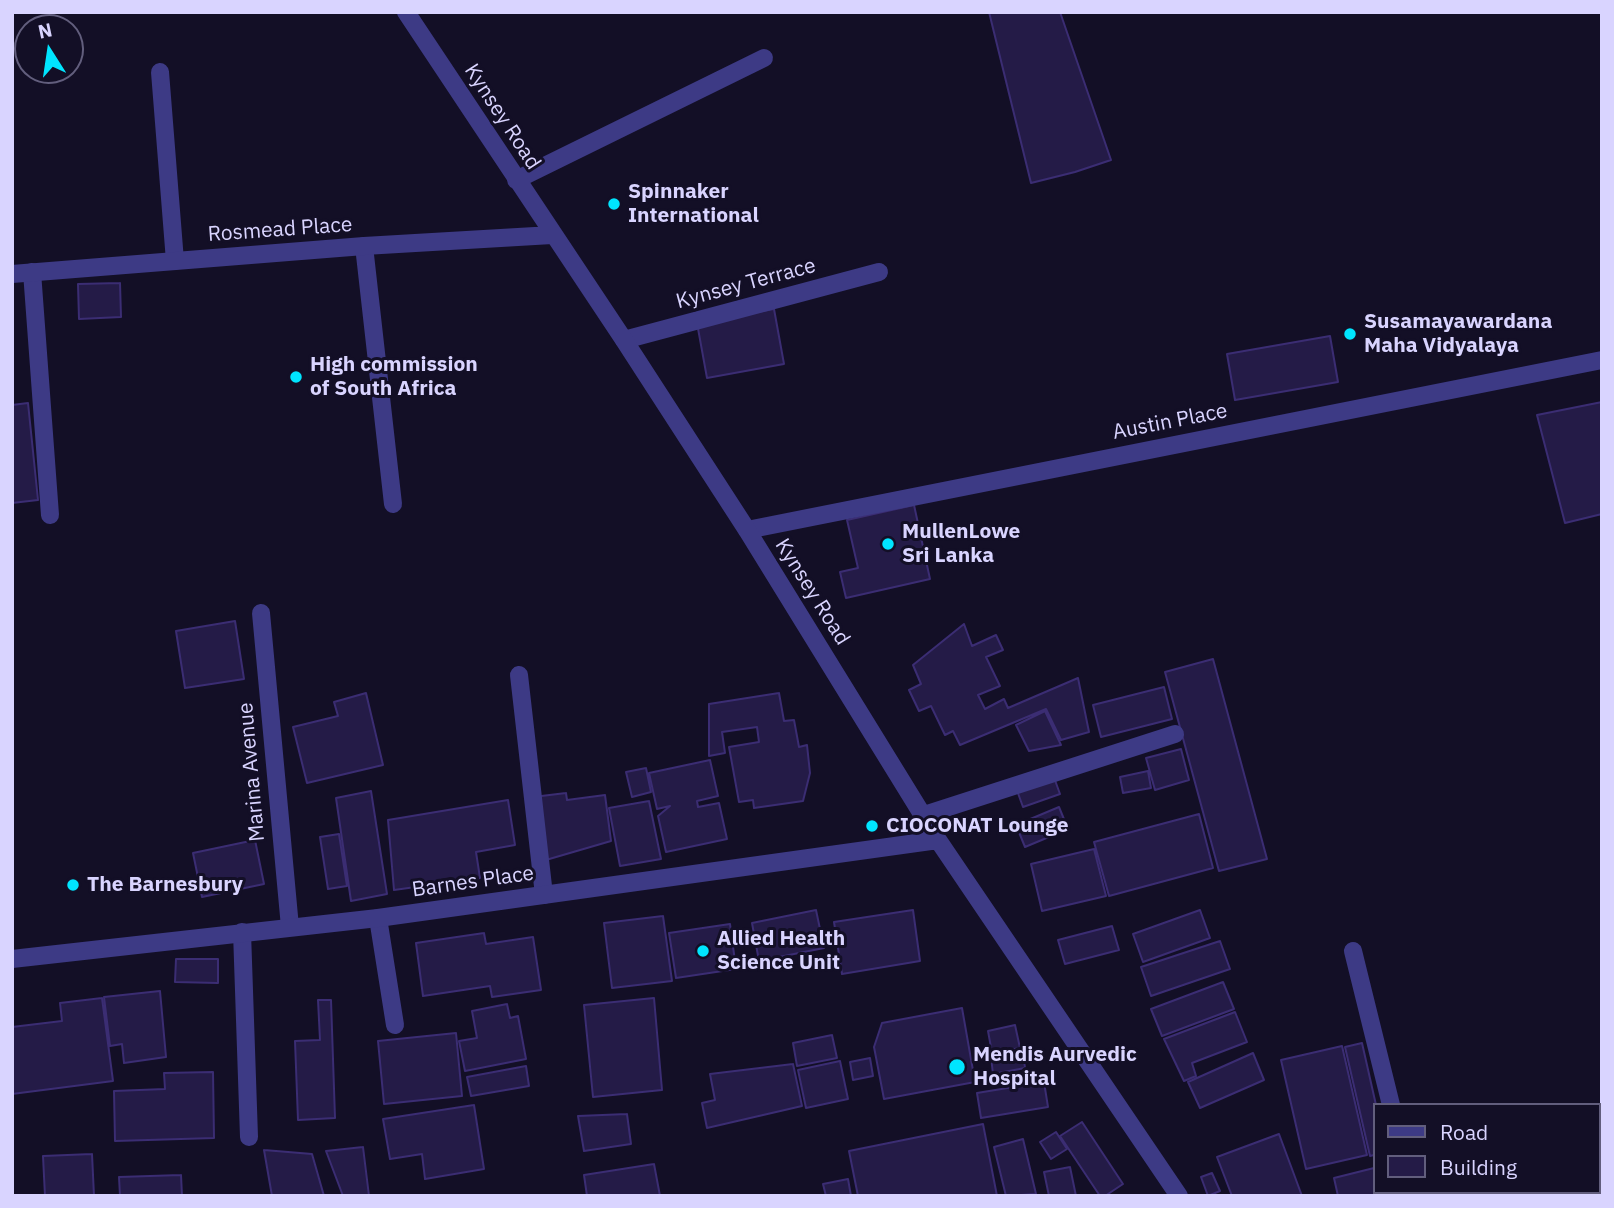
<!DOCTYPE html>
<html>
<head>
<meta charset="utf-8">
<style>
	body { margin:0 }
	#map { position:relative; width:1614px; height:1208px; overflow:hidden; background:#130f26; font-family:"IBM Plex Sans",sans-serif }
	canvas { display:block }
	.frame { position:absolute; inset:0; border:14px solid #d9d4ff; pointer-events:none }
	.legend { position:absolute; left:1373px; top:1103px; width:228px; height:91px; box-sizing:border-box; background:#130f26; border:2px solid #625e7d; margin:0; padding:9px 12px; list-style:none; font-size:21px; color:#d9d4ff }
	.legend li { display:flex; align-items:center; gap:14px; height:35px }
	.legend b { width:35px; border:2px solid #625e7d }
	.north { position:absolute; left:14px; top:14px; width:70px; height:70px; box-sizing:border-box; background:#130f26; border:2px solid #625e7d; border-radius:50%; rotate:348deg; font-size:19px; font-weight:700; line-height:28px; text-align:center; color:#d9d4ff }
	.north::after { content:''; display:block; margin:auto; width:24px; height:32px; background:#00e5ff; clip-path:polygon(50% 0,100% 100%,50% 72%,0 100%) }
</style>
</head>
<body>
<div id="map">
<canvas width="1614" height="1208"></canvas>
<div class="frame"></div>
<ul class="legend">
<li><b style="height:9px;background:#3d3a85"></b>Road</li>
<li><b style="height:19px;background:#241b47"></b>Building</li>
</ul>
<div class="north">N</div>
</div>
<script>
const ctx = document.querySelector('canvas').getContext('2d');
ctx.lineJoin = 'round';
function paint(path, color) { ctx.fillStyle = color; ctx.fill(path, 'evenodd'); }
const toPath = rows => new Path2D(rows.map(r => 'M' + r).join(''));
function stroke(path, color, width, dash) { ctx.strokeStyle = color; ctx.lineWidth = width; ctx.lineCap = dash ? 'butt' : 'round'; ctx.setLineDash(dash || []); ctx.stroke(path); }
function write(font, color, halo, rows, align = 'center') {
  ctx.font = font + ' "IBM Plex Sans",sans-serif'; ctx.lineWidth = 6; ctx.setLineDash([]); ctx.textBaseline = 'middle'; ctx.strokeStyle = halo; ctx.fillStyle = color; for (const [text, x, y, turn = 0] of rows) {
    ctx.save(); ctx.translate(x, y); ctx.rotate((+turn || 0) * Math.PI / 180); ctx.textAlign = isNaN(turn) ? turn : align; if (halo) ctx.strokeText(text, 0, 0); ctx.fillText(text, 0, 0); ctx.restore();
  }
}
const building = toPath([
	[989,12,1060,12,1111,160,1075,172,1031,183,989,12],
	[120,283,121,317,79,319,78,284,120,283],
	[774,309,784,364,707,378,697,323,774,309],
	[1330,336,1338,382,1235,400,1227,354,1330,336],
	[1602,402,1602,514,1565,523,1537,415,1602,402],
	[28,403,38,500,12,503,12,405,28,403],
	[914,505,930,579,846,598,840,572,858,568,847,520,914,505],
	[235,621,244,679,185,688,176,631,235,621],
	[964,624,972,646,996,635,1003,650,986,657,1000,686,978,695,985,709,1004,699,1008,708,1078,678,1089,732,1061,740,1046,709,960,745,953,731,945,735,931,706,919,711,909,690,921,684,913,665,964,624],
	[1213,659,1267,859,1219,871,1165,672,1213,659],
	[1164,687,1172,719,1101,737,1093,705,1164,687],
	[366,693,383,765,307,783,293,727,338,716,334,702,366,693],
	[779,693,784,721,794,720,799,747,807,745,810,773,803,801,754,808,753,800,739,802,729,747,759,742,757,727,722,732,725,753,709,756,709,704,779,693],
	[1045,711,1061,745,1029,751,1016,725,1045,711],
	[1181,749,1189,780,1155,790,1146,758,1181,749],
	[710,760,718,796,697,801,698,807,719,803,727,839,666,852,658,816,670,806,657,809,649,773,710,760],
	[646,768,651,792,632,797,626,772,646,768],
	[1148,771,1151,788,1123,793,1120,777,1148,771],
	[1052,772,1060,794,1023,807,1015,785,1052,772],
	[371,791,387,894,351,901,336,798,371,791],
	[566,793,567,800,605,795,611,841,539,862,533,797,566,793],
	[508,800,515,845,476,852,480,878,394,890,388,820,508,800],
	[649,801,661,859,620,866,609,808,649,801],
	[1059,807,1068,829,1025,847,1016,825,1059,807],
	[1199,814,1213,868,1109,896,1094,842,1199,814],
	[339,834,347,886,328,889,320,837,339,834],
	[255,840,264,884,202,897,193,853,255,840],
	[1094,849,1106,896,1042,911,1031,864,1094,849],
	[816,910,824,948,759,961,752,923,816,910],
	[913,910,920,961,842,974,834,922,913,910],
	[1200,910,1210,938,1143,962,1133,934,1200,910],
	[663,916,672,981,612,988,604,923,663,916],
	[730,924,736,969,676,978,669,933,730,924],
	[1112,926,1119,950,1065,964,1058,940,1112,926],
	[484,933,486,944,533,937,541,990,492,997,490,986,423,996,416,943,484,933],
	[1220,941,1230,969,1151,996,1141,967,1220,941],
	[176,959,218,959,218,983,175,982,176,959],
	[1223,982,1234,1009,1162,1036,1151,1009,1223,982],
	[160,991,166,1057,124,1063,122,1044,110,1046,104,997,160,991],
	[102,998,113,1081,12,1094,12,1027,62,1021,60,1003,102,998],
	[654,998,662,1090,593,1097,584,1005,654,998],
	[318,1000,331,1000,335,1118,298,1120,295,1041,320,1040,318,1000],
	[507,1004,510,1018,518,1016,526,1059,465,1071,459,1041,477,1038,472,1011,507,1004],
	[962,1008,975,1082,884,1099,874,1047,882,1023,962,1008],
	[1235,1012,1247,1042,1192,1063,1196,1076,1184,1081,1164,1039,1235,1012],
	[1015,1025,1020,1048,992,1053,988,1031,1015,1025],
	[456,1033,462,1096,384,1104,378,1041,456,1033],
	[832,1035,837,1058,797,1066,793,1043,832,1035],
	[1362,1043,1376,1105,1374,1155,1370,1156,1345,1047,1362,1043],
	[1342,1046,1367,1155,1306,1169,1281,1060,1342,1046],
	[1023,1052,1025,1068,993,1074,991,1057,1023,1052],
	[1253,1053,1264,1080,1200,1108,1188,1082,1253,1053],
	[870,1058,873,1076,853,1080,850,1062,870,1058],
	[840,1061,848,1099,806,1108,798,1070,840,1061],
	[793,1064,802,1106,707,1128,702,1103,715,1100,710,1074,793,1064],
	[526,1066,529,1086,471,1096,467,1077,526,1066],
	[213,1072,214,1138,115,1141,114,1091,165,1089,164,1073,213,1072],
	[1044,1082,1048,1107,981,1118,977,1093,1044,1082],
	[474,1105,484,1169,425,1179,422,1154,390,1159,383,1119,474,1105],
	[627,1114,631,1144,584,1151,578,1116,627,1114],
	[1082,1122,1123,1184,1105,1196,1100,1196,1060,1136,1082,1122],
	[983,1124,997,1196,858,1196,849,1151,983,1124],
	[1056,1132,1067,1149,1051,1159,1040,1142,1056,1132],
	[1279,1134,1302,1196,1232,1196,1217,1157,1279,1134],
	[1023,1139,1036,1194,1006,1196,994,1147,1023,1139],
	[363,1147,369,1196,343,1196,326,1151,363,1147],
	[264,1150,312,1154,324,1196,272,1196,264,1150],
	[92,1154,94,1196,45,1196,43,1156,92,1154],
	[654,1164,660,1196,587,1196,584,1175,654,1164],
	[1070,1167,1076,1196,1049,1196,1044,1172,1070,1167],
	[1374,1168,1374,1192,1388,1192,1374,1196,1338,1196,1334,1178,1374,1168],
	[1212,1173,1220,1191,1208,1196,1201,1177,1212,1173],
	[181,1175,182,1196,120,1196,119,1177,181,1175],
	[848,1179,851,1196,826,1196,823,1184,848,1179]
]);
paint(building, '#241b47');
stroke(building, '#3b2d73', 2);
stroke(toPath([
	[160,72,175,261],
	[516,180,764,58],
	[364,246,393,504],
	[32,272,50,515],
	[624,340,879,272],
	[747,530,1602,360],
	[261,613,290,927],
	[519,675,544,895],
	[924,815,1175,734],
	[378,918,395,1025],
	[242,932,249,1137],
	[1353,951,1391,1105],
	[1412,1192,1413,1196]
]), '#3d3a85', 18);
stroke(toPath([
	[406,12,624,340,747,530,938,840,1179,1196],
	[12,274,364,246,552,235],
	[12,959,378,918,938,840]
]), '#3d3a85', 18);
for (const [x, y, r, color] of [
	[614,204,7,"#00e5ff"],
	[1350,334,7,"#00e5ff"],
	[296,377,7,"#00e5ff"],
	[888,544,7,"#00e5ff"],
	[872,826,7,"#00e5ff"],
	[73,885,7,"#00e5ff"],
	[703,951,7,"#00e5ff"],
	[957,1067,9,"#00e5ff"]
]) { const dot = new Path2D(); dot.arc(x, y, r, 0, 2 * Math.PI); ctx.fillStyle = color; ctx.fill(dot); stroke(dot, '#130f26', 2.5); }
write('21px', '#d9d4ff', '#130f26', [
	["Kynsey Road",502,117,57],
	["Rosmead Place",280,230,-4],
	["Kynsey Terrace",746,284,-15],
	["Austin Place",1170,422,-11],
	["Kynsey Road",812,592,58],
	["Marina Avenue",252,772,-95],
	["Barnes Place",473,882,-8]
]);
write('bold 21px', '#d9d4ff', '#130f26', [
	["Spinnaker",628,192],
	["International",628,216],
	["Susamayawardana",1364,322],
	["Maha Vidyalaya",1364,346],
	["High commission",310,365],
	["of South Africa",310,389],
	["MullenLowe",902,532],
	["Sri Lanka",902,556],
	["CIOCONAT Lounge",886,826],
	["The Barnesbury",87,885],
	["Allied Health",717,939],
	["Science Unit",717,963],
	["Mendis Aurvedic",973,1055],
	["Hospital",973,1079]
], 'left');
</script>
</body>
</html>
